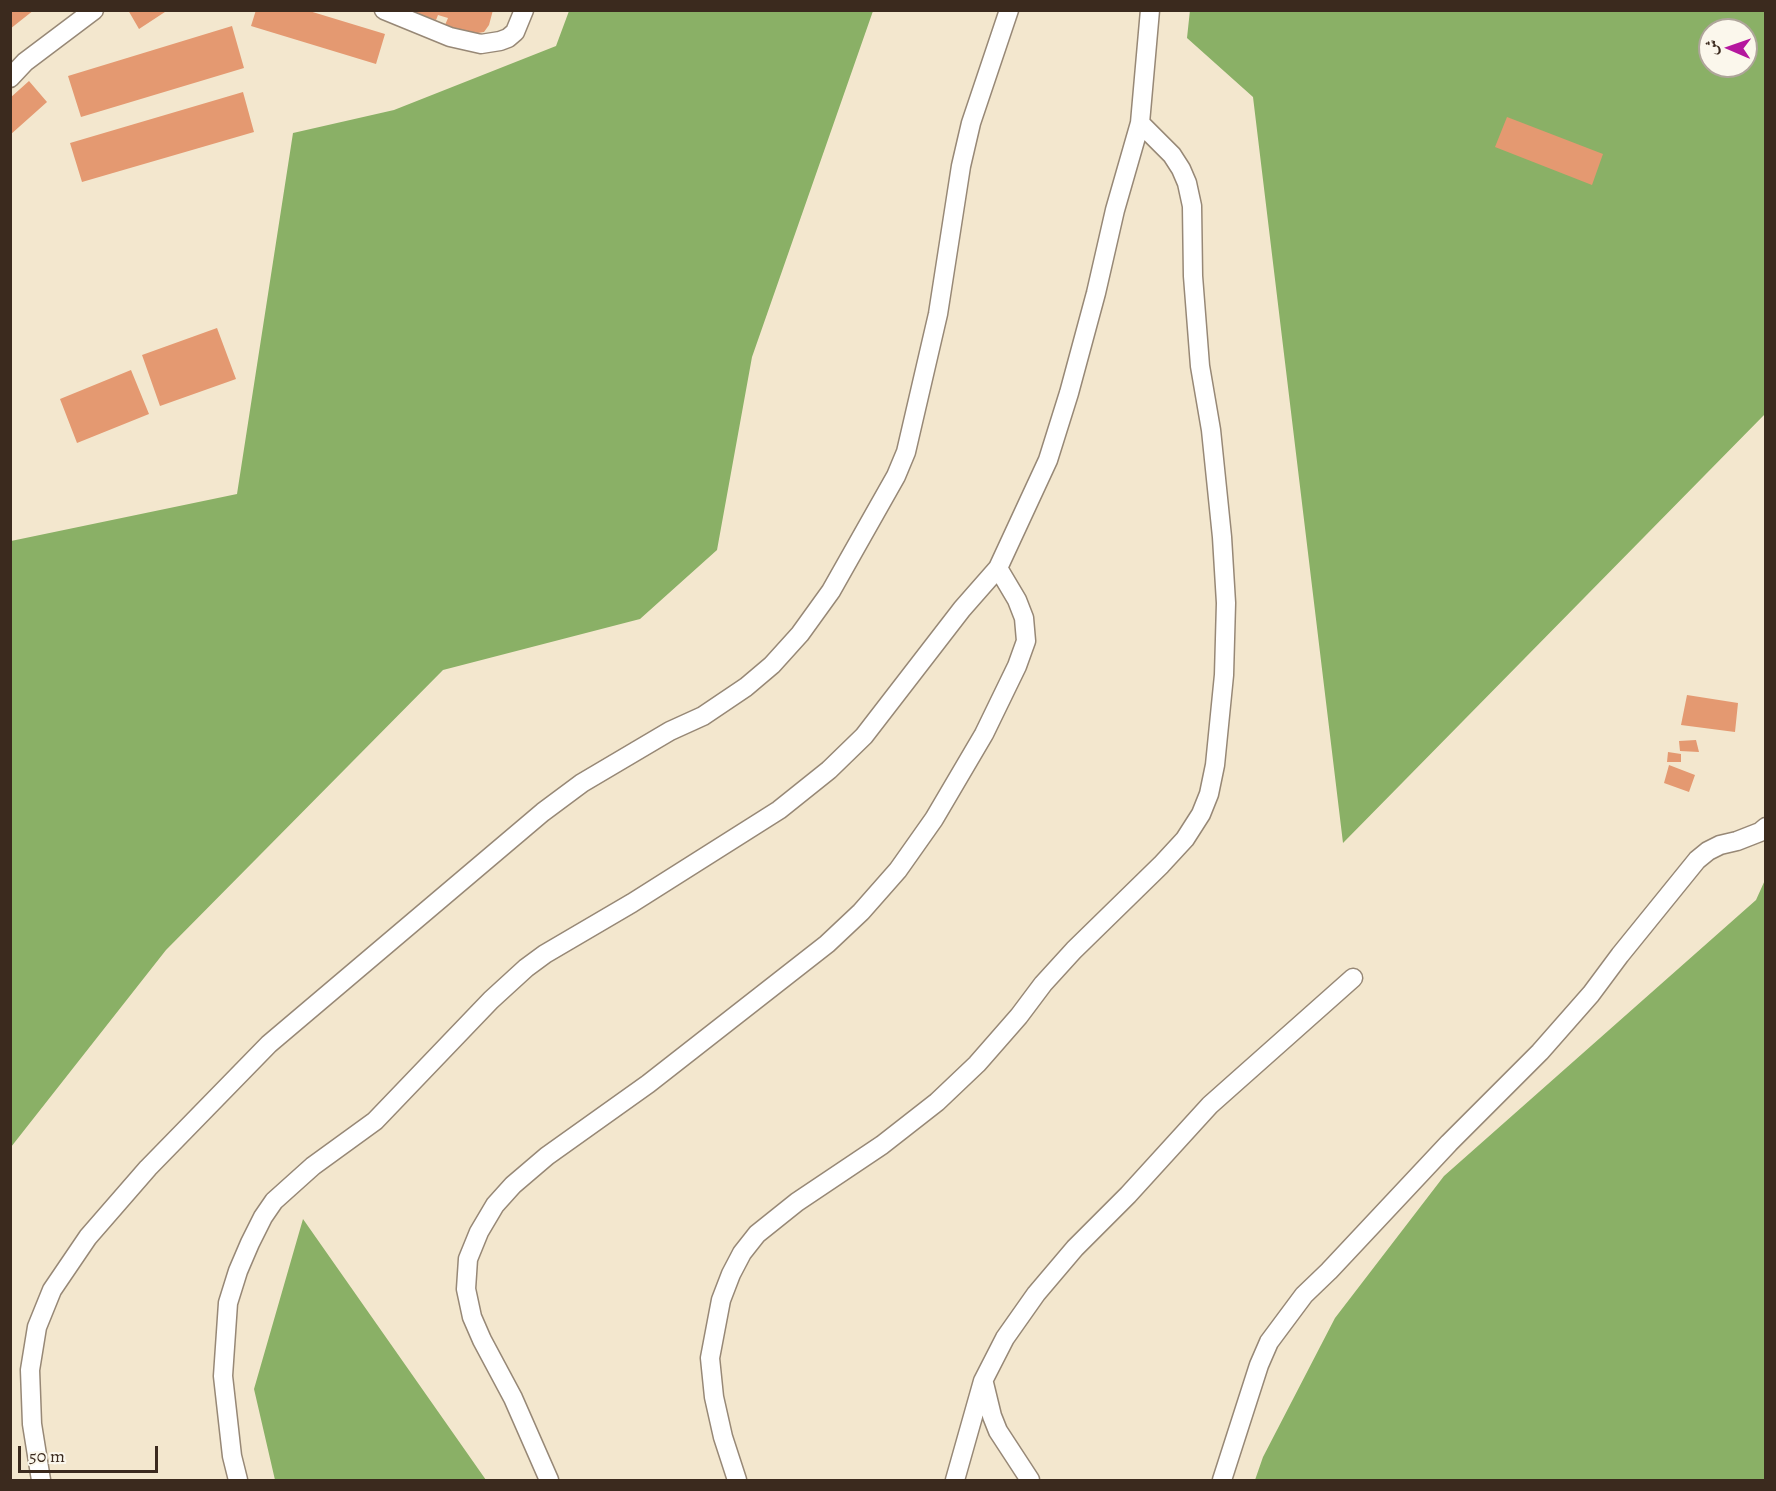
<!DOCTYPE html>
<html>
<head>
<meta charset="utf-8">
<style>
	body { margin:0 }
	#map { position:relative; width:1776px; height:1491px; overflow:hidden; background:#f3e7ce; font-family:Alegreya,Amiri,serif }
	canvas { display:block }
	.frame { position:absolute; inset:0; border:12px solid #3b2a1e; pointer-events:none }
	.north { position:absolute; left:1698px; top:18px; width:60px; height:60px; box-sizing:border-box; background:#fbf7ec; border:2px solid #aea59a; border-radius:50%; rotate:272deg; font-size:16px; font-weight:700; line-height:24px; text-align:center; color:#3b2a1e }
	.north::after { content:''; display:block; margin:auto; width:21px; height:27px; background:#b5179e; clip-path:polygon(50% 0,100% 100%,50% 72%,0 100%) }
	.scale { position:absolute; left:18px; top:1446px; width:140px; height:27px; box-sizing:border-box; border:3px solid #3b2a1e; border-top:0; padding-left:8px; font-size:18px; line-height:21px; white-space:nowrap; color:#3b2a1e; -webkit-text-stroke:4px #fbf7ec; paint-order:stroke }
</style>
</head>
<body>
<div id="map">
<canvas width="1776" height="1491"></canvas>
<div class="frame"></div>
<div class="north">ش</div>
<div class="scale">50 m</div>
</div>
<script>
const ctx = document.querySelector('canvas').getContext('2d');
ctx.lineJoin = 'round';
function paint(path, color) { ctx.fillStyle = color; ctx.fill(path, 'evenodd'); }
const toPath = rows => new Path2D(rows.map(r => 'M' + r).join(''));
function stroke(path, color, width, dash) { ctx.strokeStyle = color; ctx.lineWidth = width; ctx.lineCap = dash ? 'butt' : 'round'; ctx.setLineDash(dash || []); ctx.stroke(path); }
paint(toPath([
	[1190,10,1765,11,1765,414,1343,843,1253,97,1187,38],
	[1710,30,1746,30,1746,66,1710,66],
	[569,11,873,11,752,357,717,550,640,619,443,670,166,950,11,1147,11,541,237,494,293,133,394,110,556,46],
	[1765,880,1765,1480,1255,1480,1263,1457,1335,1318,1444,1176,1756,900],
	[303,1219,486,1480,275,1480,254,1389]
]), '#8ab066');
paint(toPath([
	[10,10,34,10,10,29],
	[128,10,168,10,139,29],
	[256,10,306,10,385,34,376,64,251,26],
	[408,10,493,10,489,25,484,32,472,34,445,25,448,18,438,15,436,20],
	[232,26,244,68,81,117,68,76],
	[29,81,47,102,10,135,10,98],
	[243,92,254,132,82,182,70,143],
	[1507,117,1603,154,1592,185,1495,147],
	[217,328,236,379,160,406,142,355],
	[131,370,149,414,77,443,60,399],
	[1687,695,1738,703,1735,732,1681,725],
	[1696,740,1699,752,1680,751,1679,741],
	[1668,752,1681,754,1681,762,1667,762],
	[1669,765,1695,775,1689,792,1664,783]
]), '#e49971');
const minor = toPath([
	[384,10,450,37,481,44,500,41,508,38,515,32,524,10],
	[10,78,25,62,94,10],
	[984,1383,992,1416,998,1431,1030,1480],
	[41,1480,32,1424,30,1370,37,1327,52,1290,88,1237,148,1168,269,1044,543,812,582,783,670,731,703,716,746,687,772,665,800,634,831,591,896,476,906,452,938,314,961,166,971,123,1009,10],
	[238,1480,232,1456,223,1376,228,1303,238,1271,250,1243,263,1217,274,1201,313,1166,375,1121,491,1000,526,968,545,954,632,903,779,810,829,770,864,736,962,609,998,568],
	[549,1480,513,1398,482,1340,472,1317,466,1289,468,1259,479,1232,495,1205,513,1185,547,1156,648,1084,827,944,861,912,898,870,934,819,984,734,1017,666,1026,641,1024,618,1017,600,998,568,1048,460,1069,393,1096,293,1115,210,1140,123,1150,10],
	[737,1480,723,1437,714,1397,710,1358,721,1300,731,1274,742,1253,757,1234,797,1202,882,1145,937,1102,977,1064,1019,1016,1043,984,1074,950,1161,865,1185,839,1201,814,1209,794,1215,765,1224,675,1226,603,1222,537,1211,430,1200,366,1193,276,1192,206,1187,183,1181,169,1172,155,1140,123],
	[955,1480,983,1381,1005,1338,1036,1294,1075,1248,1128,1195,1210,1105,1353,978],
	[1222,1480,1259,1365,1269,1342,1304,1295,1329,1271,1449,1143,1540,1052,1591,994,1620,955,1697,860,1708,851,1720,845,1737,841,1760,832,1766,827]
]);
stroke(minor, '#978876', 21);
stroke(minor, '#fff', 18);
</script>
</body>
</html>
